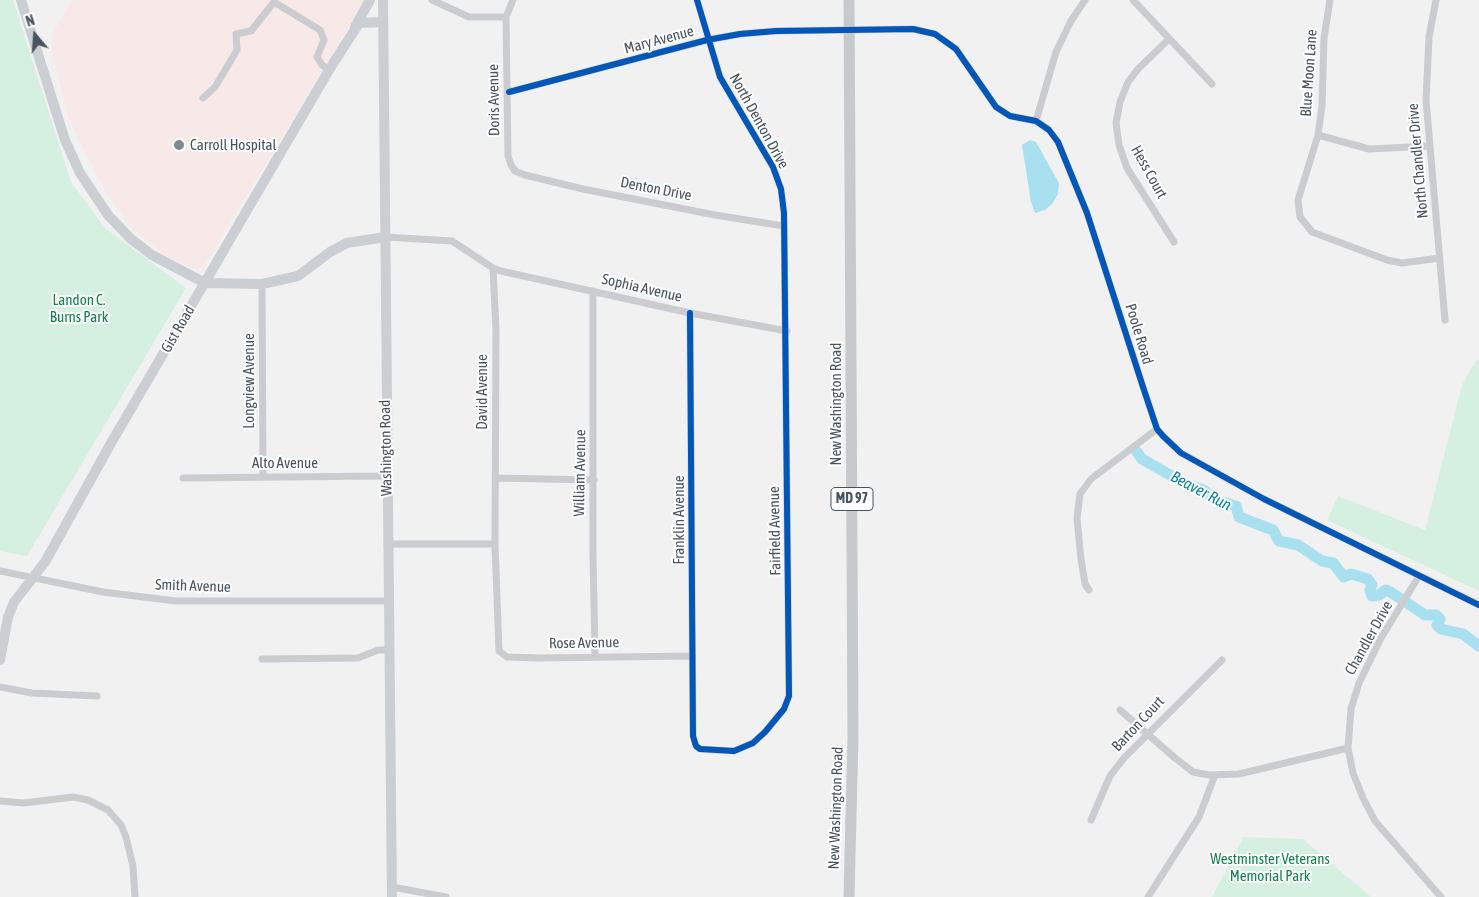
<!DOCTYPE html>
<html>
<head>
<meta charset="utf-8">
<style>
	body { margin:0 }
	#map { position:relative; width:1479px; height:897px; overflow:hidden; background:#f1f1f1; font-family:"Asap Condensed",sans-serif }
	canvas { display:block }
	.north { position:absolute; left:10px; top:10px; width:50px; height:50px; -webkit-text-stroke:4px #fff; paint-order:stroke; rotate:342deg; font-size:14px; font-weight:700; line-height:20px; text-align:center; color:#47535e }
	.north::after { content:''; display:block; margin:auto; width:18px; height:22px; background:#47535e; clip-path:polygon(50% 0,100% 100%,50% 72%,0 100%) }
</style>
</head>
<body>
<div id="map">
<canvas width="1479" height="897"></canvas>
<div class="north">N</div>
</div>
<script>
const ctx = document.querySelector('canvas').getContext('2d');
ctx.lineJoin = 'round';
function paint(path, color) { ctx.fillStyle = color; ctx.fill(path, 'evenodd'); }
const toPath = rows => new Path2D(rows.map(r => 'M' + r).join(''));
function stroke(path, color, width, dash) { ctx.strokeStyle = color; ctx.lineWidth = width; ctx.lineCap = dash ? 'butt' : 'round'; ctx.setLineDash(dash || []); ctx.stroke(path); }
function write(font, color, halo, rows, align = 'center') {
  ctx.font = font + ' "Asap Condensed",sans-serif'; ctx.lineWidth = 4; ctx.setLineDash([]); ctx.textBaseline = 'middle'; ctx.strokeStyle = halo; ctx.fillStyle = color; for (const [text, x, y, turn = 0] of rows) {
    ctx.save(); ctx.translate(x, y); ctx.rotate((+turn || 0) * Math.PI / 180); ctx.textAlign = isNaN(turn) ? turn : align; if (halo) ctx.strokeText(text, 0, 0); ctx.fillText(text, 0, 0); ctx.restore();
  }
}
paint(toPath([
	[72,0,372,0,352,21,203,268,192,268,164,255,129,225,105,191,69,120,51,49,53,33]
]), '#f7e9e8');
paint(toPath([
	[0,0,13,0,71,182,106,229,186,288,27,556,0,551],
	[1477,359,1479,361,1479,591,1327,520,1338,496,1425,530,1462,385],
	[1244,837,1303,839,1371,897,1212,897]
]), '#d5f0e0');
paint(toPath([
	[1030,140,1036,142,1059,183,1058,194,1052,204,1045,210,1035,213,1031,202,1022,145]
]), '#a9e0ef');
stroke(toPath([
	[1137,452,1142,459,1184,483,1205,491,1215,500,1236,506,1239,517,1273,530,1279,541,1298,545,1322,561,1333,563,1344,577,1351,574,1368,579,1372,585,1370,590,1372,596,1379,595,1386,590,1392,593,1425,615,1436,615,1440,619,1437,625,1441,629,1463,634,1479,646]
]), '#a9e0ef', 11);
stroke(toPath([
	[432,0,469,17,506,17],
	[513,0,506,17,508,156,511,165,515,171,525,175,583,189,715,215,784,226],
	[1133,0,1212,84],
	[1330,0,1324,38,1322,106,1318,135,1298,200,1300,217,1312,232,1387,260,1402,263,1440,258],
	[1436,0,1429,37,1426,100,1445,320],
	[1169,39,1138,69,1128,82,1120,102,1116,123,1119,145,1127,168,1174,242],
	[509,92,707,40,740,34,776,31,913,29,935,34,956,49,996,107,1010,116,1036,121,1049,130,1058,142,1087,213,1143,387,1157,429,1163,436,1181,453,1264,499,1479,605],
	[203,98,215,87,237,50,236,34,251,31,274,2,320,30,324,40,317,57,322,65,329,70],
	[1036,121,1056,52,1071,21,1085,0],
	[1318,135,1369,149,1430,146],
	[385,237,452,241,493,268,501,271,690,313,787,331],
	[493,268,496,330,495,544,499,651,507,657,538,658,692,656],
	[262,284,263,477],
	[593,291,593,553,595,656],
	[690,313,693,736,696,746,700,749,734,751,753,743,765,732,784,709,789,696,784,213,781,189,773,167,720,77,697,0],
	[183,478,387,476],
	[496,478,594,480],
	[387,544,495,544],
	[0,571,103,592,176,601,388,601],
	[1419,576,1381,638,1359,683,1351,709,1348,748,1353,773,1363,798,1375,821,1441,897],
	[1089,590,1085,584,1081,559,1077,518,1080,494,1091,479,1157,429],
	[262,659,358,658,378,650,388,650],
	[0,687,32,693,97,696],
	[1120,710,1175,758,1193,772,1209,775,1239,774,1348,748],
	[0,801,24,803,73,797,88,800,108,810,121,825,126,837,133,866,135,897],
	[1091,820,1110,776,1124,758,1222,660],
	[392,887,446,897],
	[1148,897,1199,817,1215,775]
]), '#cacccf', 7);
stroke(toPath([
	[21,0,65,140,80,173,108,215,131,239,152,255,205,283,262,284,298,276,330,252,347,243,385,237],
	[383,0,392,897],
	[355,27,370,0],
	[0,660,8,617,14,602,45,562,111,443,329,70,359,23,383,22]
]), '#cbced2', 10);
stroke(toPath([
	[849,897,853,735,849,0]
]), '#c6cacd', 11);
stroke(toPath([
	[509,92,707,40,740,34,776,31,913,29,935,34,956,49,996,107,1010,116,1036,121,1049,130,1058,142,1087,213,1143,387,1157,429,1163,436,1181,453,1264,499,1479,605],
	[690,313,693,736,696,746,700,749,734,751,753,743,765,732,784,709,789,696,784,213,781,189,773,167,720,77,697,0]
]), '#0057b8', 6);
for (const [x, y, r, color] of [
	[179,145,6,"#828a91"]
]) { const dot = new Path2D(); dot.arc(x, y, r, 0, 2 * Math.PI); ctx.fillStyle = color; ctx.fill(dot); stroke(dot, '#fff', 2); }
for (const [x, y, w] of [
	[852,499,42]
]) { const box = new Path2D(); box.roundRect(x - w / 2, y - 11.5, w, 23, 4); ctx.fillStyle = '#fff'; ctx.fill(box); stroke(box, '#47535e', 1); }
write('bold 14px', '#47535e', null, [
	["MD 97",852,499]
]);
write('15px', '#47535e', '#fff', [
	["Mary Avenue",659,40,-15],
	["Blue Moon Lane",1309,73,-86],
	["Doris Avenue",494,100,-91],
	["North Denton Drive",759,121,61],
	["North Chandler Drive",1418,161,-95],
	["Hess Court",1149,172,61],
	["Denton Drive",656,189,11],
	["Sophia Avenue",642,288,13],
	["Gist Road",178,329,-60],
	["Poole Road",1139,334,73],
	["Longview Avenue",249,381,-90],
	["David Avenue",482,392,-90],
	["New Washington Road",836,404,-90],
	["Washington Road",386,448,-91],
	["Alto Avenue",285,463],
	["William Avenue",580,473,-89],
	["Franklin Avenue",679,520,-90],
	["Fairfield Avenue",775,531,-91],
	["Smith Avenue",193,586,2],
	["Chandler Drive",1369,638,-61],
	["Rose Avenue",584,643,-1],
	["Barton Court",1138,724,-47],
	["New Washington Road",836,808,-88]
]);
write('15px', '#47535e', '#fff', [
	["Carroll Hospital",190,145]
], 'left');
write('15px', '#15814c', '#fff', [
	["Landon C.",79,300],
	["Burns Park",79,317],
	["Westminster Veterans",1270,859],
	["Memorial Park",1270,876]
]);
write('italic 16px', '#0b7e9e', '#fff', [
	["Beaver Run",1201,491,28]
]);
</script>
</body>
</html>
